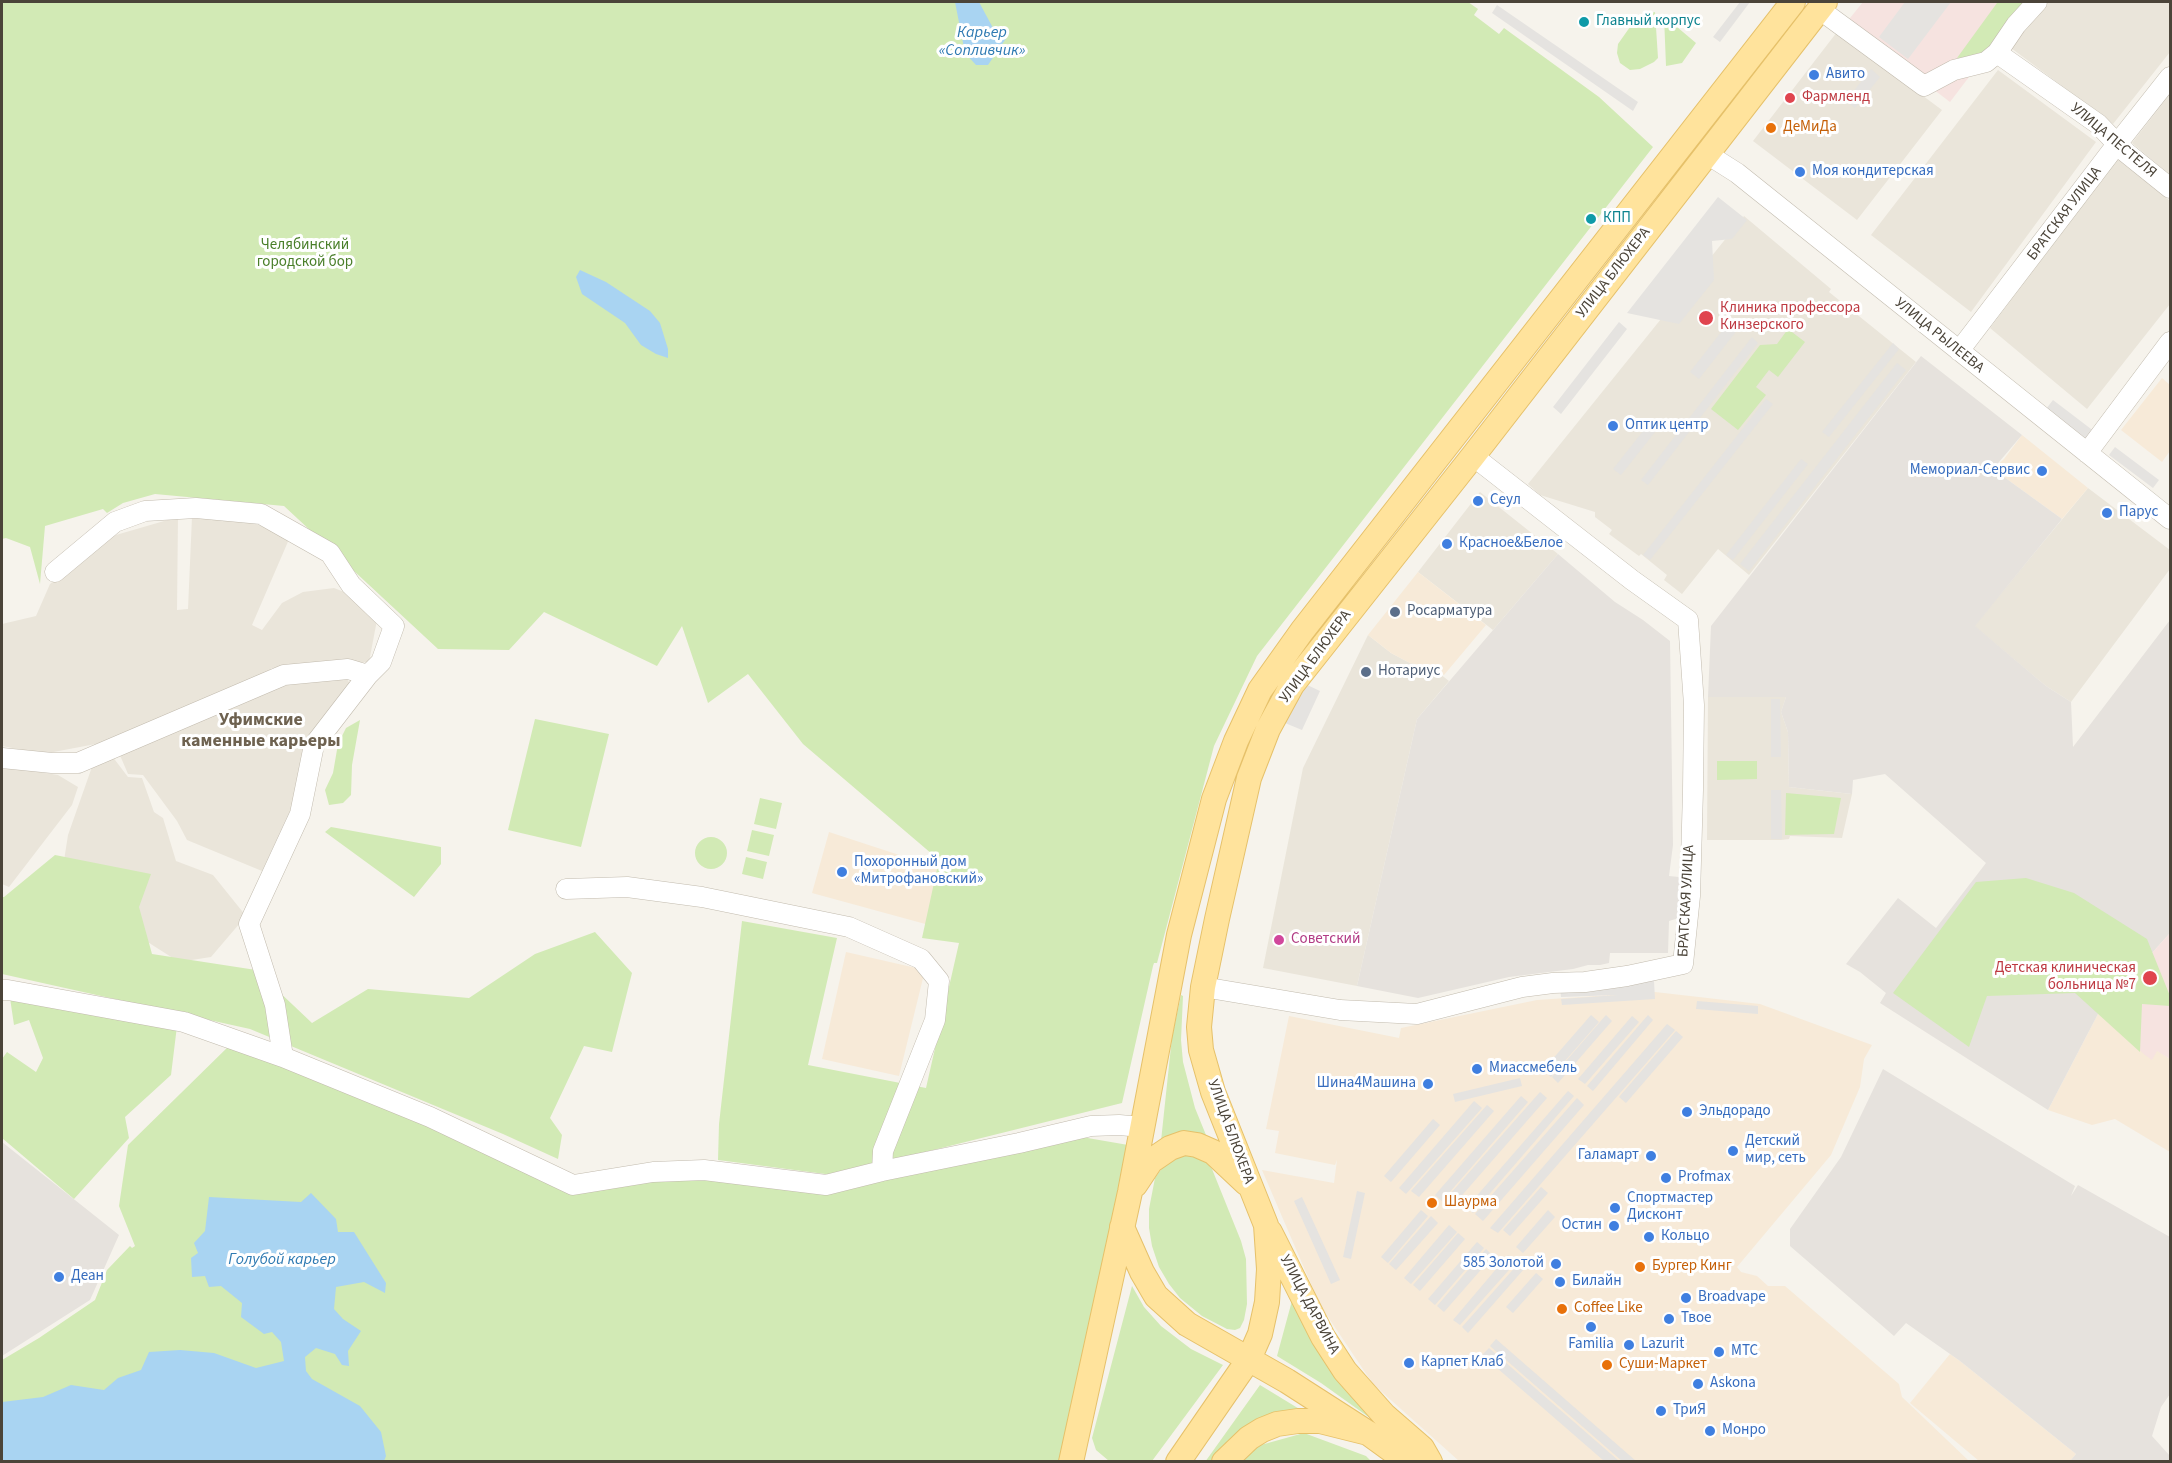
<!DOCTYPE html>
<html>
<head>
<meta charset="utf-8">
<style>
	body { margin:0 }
	#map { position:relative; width:2172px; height:1463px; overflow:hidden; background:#f6f3ec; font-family:"Source Sans 3",sans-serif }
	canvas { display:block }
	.frame { position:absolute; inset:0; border:3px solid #4b4439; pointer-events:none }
</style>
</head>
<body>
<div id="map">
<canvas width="2172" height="1463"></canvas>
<div class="frame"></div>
</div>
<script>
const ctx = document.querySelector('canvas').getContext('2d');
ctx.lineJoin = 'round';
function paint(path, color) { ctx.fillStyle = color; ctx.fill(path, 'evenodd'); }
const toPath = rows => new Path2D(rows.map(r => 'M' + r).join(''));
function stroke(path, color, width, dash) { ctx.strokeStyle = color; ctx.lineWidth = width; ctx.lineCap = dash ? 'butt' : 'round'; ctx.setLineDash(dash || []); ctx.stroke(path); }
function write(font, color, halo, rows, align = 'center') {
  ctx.font = font + ' "Source Sans 3",sans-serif'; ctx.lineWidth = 6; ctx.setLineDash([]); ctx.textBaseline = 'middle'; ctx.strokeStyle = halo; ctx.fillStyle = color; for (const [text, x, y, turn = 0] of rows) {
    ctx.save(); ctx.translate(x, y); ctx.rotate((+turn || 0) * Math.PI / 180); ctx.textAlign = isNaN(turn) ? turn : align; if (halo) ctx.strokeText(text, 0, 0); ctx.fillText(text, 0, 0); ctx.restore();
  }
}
paint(toPath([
	[2047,2,2170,2,2170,52,2113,124,2011,48],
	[1837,32,1942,110,1857,220,1753,141],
	[1998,70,2096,142,1971,312,1871,235],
	[2170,94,2170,175,2132,143],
	[2117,159,2170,201,2170,304,2087,409,1990,328],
	[1744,216,1831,289,1829,292,1916,362,1749,575,1718,549,1682,594,1664,580,1667,575,1641,554,1639,556,1609,534,1612,530,1595,517,1595,512,1540,495,1528,484],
	[2088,488,2170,550,2170,569,2071,702,2046,686,1974,626],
	[1480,492,1558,554,1493,630,1418,572],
	[178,517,177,610,188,609,192,517,237,517,290,537,252,625,262,630,282,603,303,592,334,588,352,595,377,620,369,662,272,668,247,686,101,743,43,754,2,746,2,624,36,616,50,584,109,537],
	[1368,635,1391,653,1410,663,1431,667,1449,681,1417,719,1357,986,1263,968,1303,768],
	[299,679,347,679,352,687,306,739,293,804,262,871,187,840,177,821,143,775,128,774,119,753],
	[1708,697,1786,697,1781,712,1788,732,1789,787,1852,794,1842,838,1790,836,1789,839,1781,840,1707,840],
	[112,756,128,777,142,778,154,812,163,818,176,861,213,875,246,916,211,957,179,962,121,925,63,867,68,835,93,764],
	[15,768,58,775,78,787,72,805,9,887,2,884,2,769]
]), '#eae5da');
paint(toPath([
	[2162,378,2170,385,2170,451,2162,462,2121,430],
	[2022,435,2088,488,2062,519,1993,469,2004,459],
	[1418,572,1486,625,1444,675,1431,667,1410,663,1391,653,1368,635],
	[829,832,942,869,929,925,812,893],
	[846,952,925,970,899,1076,822,1059],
	[1655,992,1760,1004,1872,1045,1864,1059,1860,1087,1831,1155,1737,1267,1741,1272,1757,1276,1768,1286,1785,1286,1899,1384,1902,1397,1969,1461,1459,1461,1373,1384,1320,1305,1262,1170,1334,1183,1337,1160,1335,1165,1275,1153,1279,1131,1266,1129,1289,1016,1399,1038,1401,1028,1537,1000],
	[2099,1012,2170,1059,2170,1152,2115,1119,2092,1125,2048,1110],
	[1950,1354,1960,1361,2076,1454,2070,1461,1979,1461,1910,1403]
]), '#f7ead8');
paint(toPath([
	[1921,356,2022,435,1993,469,2062,519,1975,626,2046,686,2071,702,2073,747,2170,620,2170,933,2099,1012,2048,1110,1880,1003,1886,993,1860,972,1846,964,1898,898,1936,928,1986,863,1885,774,1853,780,1852,794,1789,787,1788,732,1781,712,1786,697,1708,697,1711,626],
	[1558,554,1615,602,1643,620,1670,641,1673,845,1669,876,1679,877,1680,887,1679,918,1669,921,1668,953,1610,953,1609,963,1600,965,1588,965,1573,969,1509,977,1418,998,1357,986,1417,719],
	[1883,1069,2075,1186,2071,1196,2078,1185,2170,1237,2170,1394,2161,1407,2152,1436,2170,1456,2170,1461,2070,1461,2076,1454,1960,1361,1906,1323,1894,1336,1790,1246,1790,1229,1841,1157],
	[2,1142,119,1235,90,1300,2,1356]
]), '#e6e2dd');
paint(toPath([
	[1863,2,2026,2,1950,102,1846,23],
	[2170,933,2170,1059,2157,1051,2152,1060,2145,1055,2099,1012]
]), '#f6e3e0');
paint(toPath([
	[2,2,1468,2,1478,9,1474,15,1499,34,1504,28,1599,97,1653,147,1257,656,1214,746,1157,963,1154,963,1153,966,1122,1103,833,1175,718,1160,719,1124,742,921,837,938,808,1065,926,1088,959,943,922,938,939,860,803,744,748,674,708,703,682,626,657,666,544,612,509,650,438,649,284,506,155,494,123,503,107,513,103,509,45,526,40,584,30,547,6,538,2,539],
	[1996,2,2024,2,1986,56,1957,58,1997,3],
	[1655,12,1658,58,1654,62,1640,69,1630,70,1620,63,1617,53,1618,44,1637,17],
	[1664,16,1696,43,1682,63,1666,66],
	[1788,329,1805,342,1778,377,1769,370,1756,387,1766,395,1738,430,1711,409,1760,345,1777,344],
	[535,719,609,734,581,847,508,830],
	[360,720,352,765,351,795,343,803,329,805,325,790,333,773,338,744,346,728],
	[1717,761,1757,761,1757,779,1717,780],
	[1786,793,1841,798,1834,834,1785,835],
	[760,798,782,803,776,829,754,824],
	[331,827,441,847,441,864,414,897,325,832],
	[752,830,774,835,769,856,747,851],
	'695 853a16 16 0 1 1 32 0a16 16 0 1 1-32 0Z',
	[55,855,151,874,139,907,152,954,256,970,312,1023,368,989,469,998,535,954,595,932,632,973,612,1052,584,1046,550,1118,562,1135,558,1159,503,1134,250,1029,2,974,2,897,4,897],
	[746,857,767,862,763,879,742,874],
	[2026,878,2074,893,2147,939,2170,996,2170,1006,2142,1004,2140,1052,2075,993,1987,996,1969,1047,1893,993,1976,882],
	[1181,995,1183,996,1181,1040,1183,1062,1195,1108,1206,1135,1184,1135,1161,1141,1172,1037],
	[10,998,177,1026,171,1075,125,1117,129,1138,74,1199,2,1138,2,1059,7,1052,36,1072,43,1058,29,1020,14,1025],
	[233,1042,575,1189,654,1175,825,1189,1076,1136,1134,1146,1062,1461,2,1461,2,1360,39,1338,95,1300,107,1270,130,1246,132,1248,135,1246,119,1206,128,1145],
	[1182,1156,1196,1156,1207,1163,1212,1169,1241,1241,1246,1259,1247,1304,1244,1320,1240,1328,1235,1330,1227,1329,1202,1316,1180,1298,1169,1284,1159,1267,1152,1246,1149,1228,1149,1209,1155,1178,1167,1161],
	[1132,1286,1144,1307,1161,1326,1191,1349,1223,1365,1152,1461,1109,1461,1096,1450,1092,1438],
	[1293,1297,1377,1423,1321,1383,1277,1356],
	[1260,1385,1301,1410,1225,1446,1212,1461,1205,1462],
	[1304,1433,1366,1456,1371,1461,1239,1462,1250,1448]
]), '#d2eab5');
paint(toPath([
	[1740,2,1750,2,1720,42,1713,37],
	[1905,2,1951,2,1908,59,1879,37],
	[1497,5,1638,102,1633,111,1492,13],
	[1871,69,1880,77,1855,108,1846,101],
	[1718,197,1747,220,1732,239,1712,241,1714,280,1679,324,1627,313],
	[1619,322,1627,329,1561,414,1553,407],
	[1729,322,1738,329,1699,379,1690,372],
	[1752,337,1758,343,1648,485,1641,480],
	[1893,343,1899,349,1829,437,1822,432],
	[1897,363,1906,370,1749,571,1740,564],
	[1766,399,1773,404,1650,560,1643,555],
	[2053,400,2095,432,2088,442,2046,409],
	[1651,421,1659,427,1621,475,1613,469],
	[2115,447,2159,480,2153,488,2109,455],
	[1801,459,1808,464,1733,560,1726,555],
	[1303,683,1320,691,1302,730,1285,723],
	[1771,699,1780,699,1781,757,1771,757],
	[1771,790,1781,790,1782,839,1771,839],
	[1654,981,1655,999,1562,1005,1561,999,1617,995,1561,997,1560,987],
	[1697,1001,1758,1006,1758,1014,1696,1009],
	[1591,1015,1599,1022,1551,1077,1543,1070],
	[1606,1015,1612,1021,1558,1083,1552,1077],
	[1648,1015,1653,1020,1593,1091,1587,1086],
	[1632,1016,1639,1022,1585,1084,1578,1079],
	[1667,1024,1675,1030,1498,1233,1490,1228],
	[1676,1031,1683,1037,1626,1103,1619,1097],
	[1520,1078,1522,1086,1455,1102,1453,1094],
	[1568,1091,1574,1096,1473,1213,1467,1207],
	[1540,1092,1547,1098,1450,1209,1443,1202],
	[1521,1096,1528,1102,1442,1201,1435,1195],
	[1577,1098,1584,1105,1483,1221,1475,1214],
	[1474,1101,1482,1108,1406,1194,1399,1188],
	[1487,1105,1494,1111,1419,1197,1411,1191],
	[1433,1119,1440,1125,1391,1182,1384,1176],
	[1541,1187,1548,1193,1510,1236,1503,1230],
	[1357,1191,1365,1193,1351,1259,1343,1257],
	[1302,1197,1340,1280,1331,1284,1294,1201],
	[1421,1210,1428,1216,1388,1263,1381,1257],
	[1548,1210,1555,1217,1523,1253,1516,1247],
	[1431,1216,1438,1223,1396,1270,1389,1264],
	[1449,1225,1457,1232,1411,1284,1404,1278],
	[1458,1233,1465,1239,1420,1291,1413,1285],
	[1477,1242,1484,1248,1435,1305,1428,1299],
	[1486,1249,1493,1256,1444,1312,1437,1306],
	[1508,1255,1516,1262,1460,1325,1453,1320],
	[1518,1264,1524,1269,1468,1333,1462,1327],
	[1536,1273,1543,1279,1513,1313,1506,1307],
	[1496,1339,1636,1461,1622,1461,1490,1346],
	[1489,1348,1619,1461,1604,1461,1482,1355]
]), '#e5e3e0');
paint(toPath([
	[955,2,979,2,993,28,1007,37,988,65,976,65,965,53],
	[580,270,606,282,650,311,660,323,668,349,668,358,656,354,641,345,625,323,582,294,576,277],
	[311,1193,336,1219,338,1232,354,1232,386,1283,385,1293,364,1282,336,1287,334,1309,343,1319,361,1331,348,1351,349,1366,342,1365,335,1354,316,1348,305,1357,306,1371,312,1379,360,1406,381,1432,386,1456,384,1461,2,1461,2,1402,43,1397,71,1385,104,1390,118,1378,141,1370,149,1352,180,1350,214,1353,256,1368,284,1361,281,1342,272,1332,264,1334,241,1317,242,1303,221,1286,209,1287,205,1276,192,1277,191,1258,198,1253,194,1243,205,1231,209,1197,301,1202]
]), '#a9d4f2');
const minor = toPath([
	[1819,9,1924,86,1954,70,1986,62,1997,53,2016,25,2037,2],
	[1997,53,2098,124,2124,151,2170,188],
	[1707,154,1737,173,2170,519],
	[1959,351,2117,144,2170,77],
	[2087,453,2170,342],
	[55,572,115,522,145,511,196,508,261,514,330,553,351,585,394,626,381,662,368,675,314,745,300,814,249,924,275,1005,283,1057],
	[2,758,52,763,78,763,284,675,348,669,368,675],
	[566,889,627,887,702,897,849,927,921,959,939,981,935,1020,883,1151,882,1171],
	[1203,987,1340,1010,1417,1014,1522,987,1553,983,1585,982,1627,976,1683,964,1690,896,1693,790,1694,705,1688,620,1632,580,1473,456],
	[2,990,8,990,184,1022,283,1057,430,1117,573,1185,653,1172,704,1170,826,1185,882,1171,1019,1143,1091,1126,1119,1125,1142,1127]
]);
const major = toPath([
	[1135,1185,1151,1161,1170,1148,1184,1143,1197,1145,1213,1152,1246,1183],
	[1122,1227,1142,1272,1156,1296,1187,1324,1287,1381,1368,1433],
	[1270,1232,1323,1337,1345,1371,1384,1415,1422,1448,1430,1462],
	[1071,1462,1130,1192,1179,935,1214,799,1236,741,1260,690,1302,631,1793,2],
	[1178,1462,1249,1359,1260,1334,1267,1302,1269,1269,1266,1225,1213,1092,1201,1050,1199,1027,1203,987,1217,919,1249,778,1268,729,1292,685,1473,456,1825,2],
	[1224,1462,1249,1438,1262,1430,1277,1424,1298,1421,1320,1421,1368,1433,1408,1462]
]);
stroke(minor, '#c2bbae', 21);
stroke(major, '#e6c16a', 26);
stroke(minor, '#fff', 20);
stroke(major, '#ffe39c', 24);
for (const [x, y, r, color] of [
	[1584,22,6,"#0f9aa8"],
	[1814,75,6,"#3f7fe0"],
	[1790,98,6,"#e0444e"],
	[1771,128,6,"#e8710a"],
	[1800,172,6,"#3f7fe0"],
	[1591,219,6,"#0f9aa8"],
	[1706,318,8,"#e0444e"],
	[1613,426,6,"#3f7fe0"],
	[2042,471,6,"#3f7fe0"],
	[1478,501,6,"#3f7fe0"],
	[2107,513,6,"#3f7fe0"],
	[1447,544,6,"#3f7fe0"],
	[1395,612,6,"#5c6f8a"],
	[1366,672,6,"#5c6f8a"],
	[842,872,6,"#3f7fe0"],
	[1279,940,6,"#d1479c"],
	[2150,978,8,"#e0444e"],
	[1477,1069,6,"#3f7fe0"],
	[1428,1084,6,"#3f7fe0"],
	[1687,1112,6,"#3f7fe0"],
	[1733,1151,6,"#3f7fe0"],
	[1651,1156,6,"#3f7fe0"],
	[1666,1178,6,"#3f7fe0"],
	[1432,1203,6,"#e8710a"],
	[1615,1208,6,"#3f7fe0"],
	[1614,1226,6,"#3f7fe0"],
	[1649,1237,6,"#3f7fe0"],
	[1556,1264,6,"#3f7fe0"],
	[1640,1267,6,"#e8710a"],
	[59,1277,6,"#3f7fe0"],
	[1560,1282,6,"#3f7fe0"],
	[1686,1298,6,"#3f7fe0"],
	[1562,1309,6,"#e8710a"],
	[1669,1319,6,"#3f7fe0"],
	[1591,1327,6,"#3f7fe0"],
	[1629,1345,6,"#3f7fe0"],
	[1719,1352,6,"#3f7fe0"],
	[1409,1363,6,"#3f7fe0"],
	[1607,1365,6,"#e8710a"],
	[1698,1384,6,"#3f7fe0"],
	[1661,1411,6,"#3f7fe0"],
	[1710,1431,6,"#3f7fe0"]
]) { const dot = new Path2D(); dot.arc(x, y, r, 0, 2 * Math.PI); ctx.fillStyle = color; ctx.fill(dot); stroke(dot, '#fff', 2); }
write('15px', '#0d838f', '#fff', [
	["Главный корпус",1596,22],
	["КПП",1603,219]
], 'left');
write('15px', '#366cbe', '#fff', [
	["Авито",1826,75],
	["Моя кондитерская",1812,172],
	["Оптик центр",1625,426],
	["Мемориал-Сервис",2030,471,"right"],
	["Сеул",1490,501],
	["Парус",2119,513],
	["Красное&Белое",1459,544],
	["Похоронный дом",854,863],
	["«Митрофановский»",854,880],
	["Миассмебель",1489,1069],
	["Шина4Машина",1416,1084,"right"],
	["Эльдорадо",1699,1112],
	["Детский",1745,1142],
	["мир, сеть",1745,1159],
	["Галамарт",1639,1156,"right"],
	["Profmax",1678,1178],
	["Спортмастер",1627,1199],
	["Дисконт",1627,1216],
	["Остин",1602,1226,"right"],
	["Кольцо",1661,1237],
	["585 Золотой",1544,1264,"right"],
	["Деан",71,1277],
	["Билайн",1572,1282],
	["Broadvape",1698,1298],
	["Твое",1681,1319],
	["Familia",1591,1345,"center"],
	["Lazurit",1641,1345],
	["МТС",1731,1352],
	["Карпет Клаб",1421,1363],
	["Askona",1710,1384],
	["ТриЯ",1673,1411],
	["Монро",1722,1431]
], 'left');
write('15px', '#be3a42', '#fff', [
	["Фармленд",1802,98],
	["Клиника профессора",1720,309],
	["Кинзерского",1720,326],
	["Детская клиническая",2136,969,"right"],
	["больница №7",2136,986,"right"]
], 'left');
write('15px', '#c56008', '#fff', [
	["ДеМиДа",1783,128],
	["Шаурма",1444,1203],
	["Бургер Кинг",1652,1267],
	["Coffee Like",1574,1309],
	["Суши-Маркет",1619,1365]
], 'left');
write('15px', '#4b4439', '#fff', [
	["УЛИЦА ПЕСТЕЛЯ",2113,141,40],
	["БРАТСКАЯ УЛИЦА",2065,214,-53],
	["УЛИЦА БЛЮХЕРА",1614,273,-52],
	["УЛИЦА РЫЛЕЕВА",1939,336,39],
	["УЛИЦА БЛЮХЕРА",1316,657,-54],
	["БРАТСКАЯ УЛИЦА",1687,901,-87],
	["УЛИЦА БЛЮХЕРА",1230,1132,70],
	["УЛИЦА ДАРВИНА",1309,1305,62]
]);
write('15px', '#4a7f2a', '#fff', [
	["Челябинский",305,246],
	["городской бор",305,263]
]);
write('15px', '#4e5e75', '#fff', [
	["Росарматура",1407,612],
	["Нотариус",1378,672]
], 'left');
write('15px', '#b23c85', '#fff', [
	["Советский",1291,940]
], 'left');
write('italic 16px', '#2e7ab2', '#fff', [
	["Карьер",982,33],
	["«Сопливчик»",982,51],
	["Голубой карьер",282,1260]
]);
write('bold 18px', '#6e6250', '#fff', [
	["Уфимские",261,721],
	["каменные карьеры",261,742]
]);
</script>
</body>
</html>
